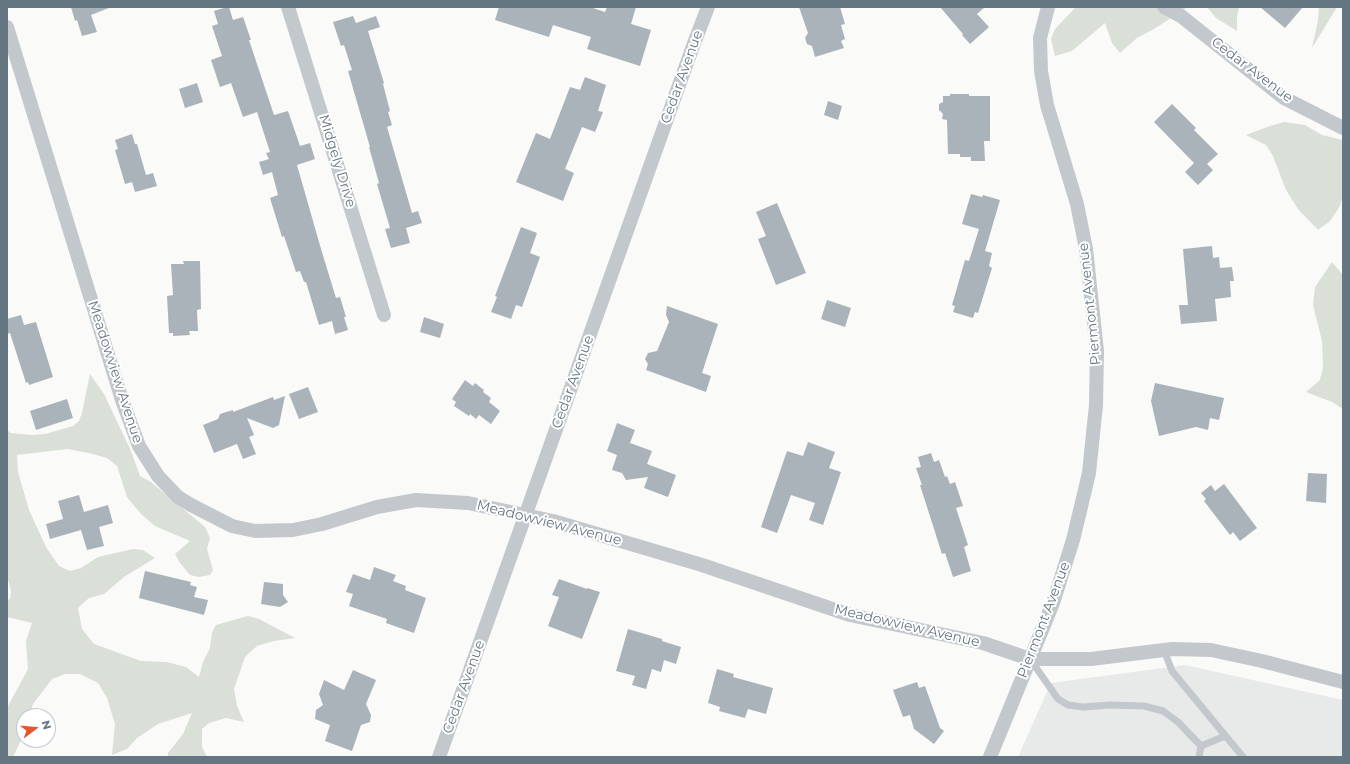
<!DOCTYPE html>
<html>
<head>
<meta charset="utf-8">
<style>
	body { margin:0 }
	#map { position:relative; width:1350px; height:764px; overflow:hidden; background:#fafaf8; font-family:Montserrat,sans-serif }
	canvas { display:block }
	.frame { position:absolute; inset:0; border:8px solid #657683; pointer-events:none }
	.north { position:absolute; left:16px; top:708px; width:40px; height:40px; box-sizing:border-box; background:#fff; border:1px solid #c1c8cd; border-radius:50%; rotate:74deg; font-size:11px; font-weight:700; line-height:16px; text-align:center; color:#657683 }
	.north::after { content:''; display:block; margin:auto; width:14px; height:18px; background:#e4572e; clip-path:polygon(50% 0,100% 100%,50% 72%,0 100%) }
</style>
</head>
<body>
<div id="map">
<canvas width="1350" height="764"></canvas>
<div class="frame"></div>
<div class="north">N</div>
</div>
<script>
const ctx = document.querySelector('canvas').getContext('2d');
ctx.lineJoin = 'round';
function paint(path, color) { ctx.fillStyle = color; ctx.fill(path, 'evenodd'); }
const toPath = rows => new Path2D(rows.map(r => 'M' + r).join(''));
function stroke(path, color, width, dash) { ctx.strokeStyle = color; ctx.lineWidth = width; ctx.lineCap = dash ? 'butt' : 'round'; ctx.setLineDash(dash || []); ctx.stroke(path); }
function write(font, color, halo, rows, align = 'center') {
  ctx.font = font + ' Montserrat,sans-serif'; ctx.lineWidth = 4; ctx.setLineDash([]); ctx.textBaseline = 'middle'; ctx.strokeStyle = halo; ctx.fillStyle = color; for (const [text, x, y, turn = 0] of rows) {
    ctx.save(); ctx.translate(x, y); ctx.rotate((+turn || 0) * Math.PI / 180); ctx.textAlign = isNaN(turn) ? turn : align; if (halo) ctx.strokeText(text, 0, 0); ctx.fillText(text, 0, 0); ctx.restore();
  }
}
paint(toPath([
	[1185,665,1343,700,1343,757,1018,757,1051,683]
]), '#e8e9e9');
paint(toPath([
	[1076,7,1188,7,1154,29,1137,38,1120,53,1112,43,1105,23,1072,51,1055,56,1051,39,1055,29],
	[1207,7,1239,7,1237,17,1237,31,1216,18],
	[1319,7,1337,7,1312,48,1318,20],
	[1284,122,1305,125,1322,135,1343,140,1343,194,1340,206,1330,221,1318,230,1298,209,1286,190,1273,156,1266,145,1246,135,1270,126],
	[1332,262,1343,275,1343,409,1332,402,1306,392,1320,380,1323,367,1322,341,1313,305,1315,287],
	[90,374,104,394,131,451,140,476,151,482,205,527,210,538,207,549,213,570,210,575,199,577,190,575,180,563,175,554,190,541,155,526,141,514,127,497,117,466,107,458,89,453,67,449,17,455,18,472,29,510,46,547,59,566,70,571,81,568,98,557,133,549,143,550,155,558,124,577,104,594,89,598,78,608,82,629,94,644,141,661,167,662,186,667,199,677,203,662,210,648,212,632,216,625,248,616,259,619,295,638,274,641,257,646,245,657,234,689,237,706,244,722,226,718,209,723,202,729,202,747,207,757,168,757,168,753,183,734,192,713,158,724,137,738,127,749,112,755,115,724,107,698,98,683,80,674,65,674,52,679,33,704,29,716,24,716,24,732,23,736,13,757,7,757,7,708,28,669,26,641,32,623,7,617,7,600,10,599,11,591,7,576,7,430,11,433,32,435,45,434,73,426,79,421,82,413]
]), '#dadfd7');
paint(toPath([
	[71,7,109,7,109,8,91,15,97,32,82,36,77,20,75,21],
	[227,7,229,7,233,20,243,17,251,40,249,40,274,115,288,111,300,146,310,143,315,159,297,165,321,249,336,298,340,297,346,317,344,317,348,330,335,334,332,321,319,325,306,282,304,282,300,271,296,272,284,236,282,237,270,198,278,195,272,172,263,175,259,162,269,159,266,153,270,152,257,112,243,117,231,83,220,87,211,60,222,56,212,26,218,24,214,11],
	[499,7,590,7,605,12,607,7,636,7,631,24,651,30,640,66,587,49,591,37,553,25,549,37,495,20],
	[799,7,840,7,845,24,841,25,845,39,841,41,844,48,815,57,812,46,807,44,805,38,808,33],
	[940,7,985,7,977,14,989,27,970,44,962,35,963,34],
	[1260,7,1303,7,1285,28],
	[353,16,356,23,376,16,380,27,368,31,384,83,383,84,390,111,388,112,392,125,387,127,412,213,418,211,422,223,406,228,410,243,391,248,385,229,390,228,377,184,379,183,369,147,370,147,348,71,352,70,344,45,341,46,333,22],
	[585,77,606,85,598,111,603,112,595,132,582,127,565,169,574,173,563,201,516,182,536,133,550,139,570,87,580,90],
	[197,83,203,102,185,108,179,89],
	[950,94,969,94,969,96,990,96,990,141,984,141,985,161,971,161,971,157,960,157,960,154,948,154,947,120,942,119,943,114,939,110,939,104,943,102,943,96,950,96],
	[828,101,842,106,838,120,824,115],
	[1172,104,1196,128,1194,130,1218,154,1207,164,1213,170,1198,185,1185,172,1194,163,1154,122],
	[132,134,135,144,137,144,146,175,153,173,157,186,135,192,132,182,125,184,115,150,118,149,115,140],
	[971,194,982,197,983,195,1000,200,985,251,992,253,989,266,992,268,978,313,975,312,973,318,953,312,955,306,952,305,965,260,969,261,979,229,962,224],
	[777,203,806,273,776,285,758,239,766,236,756,212],
	[521,227,537,233,530,253,540,257,522,307,516,305,511,319,491,312,497,297,495,296],
	[1212,246,1213,258,1219,257,1220,268,1232,267,1234,281,1230,281,1231,297,1215,299,1217,321,1181,324,1179,305,1188,305,1183,249],
	[183,261,200,261,201,309,197,310,198,331,189,331,190,335,173,336,173,333,169,333,167,296,173,295,171,264,184,264],
	[827,300,851,308,845,327,821,319],
	[667,306,718,324,702,373,711,376,706,392,646,370,648,364,645,359,648,353,657,351,669,322,666,315],
	[21,315,24,325,36,322,53,377,29,385,28,382,26,383,10,333,7,334,7,319],
	[424,317,444,324,440,338,420,332],
	[465,380,473,386,475,383,484,390,483,392,491,398,489,402,500,411,491,424,479,415,476,419,470,414,469,416,454,406,456,402,452,399],
	[1155,383,1224,398,1219,420,1210,418,1208,430,1196,427,1159,436,1151,401],
	[308,387,318,412,299,419,289,394],
	[285,396,279,425,273,428,247,418,254,435,249,437,256,454,243,459,237,444,214,453,203,425,218,419,220,414,233,410,233,412,273,397,274,400],
	[67,399,73,418,36,430,30,411],
	[617,423,635,430,630,443,652,451,647,464,676,475,668,497,644,488,648,477,626,480,622,473,612,470,617,455,607,451],
	[808,442,835,452,829,468,841,472,823,525,809,520,815,503,791,495,777,533,761,527,787,451,803,456],
	[931,453,934,462,939,460,945,477,947,476,950,484,955,482,963,506,956,508,968,545,964,547,971,571,953,577,945,553,942,554,920,485,922,485,916,468,921,467,918,457],
	[1308,473,1327,474,1326,503,1306,501],
	[1224,484,1257,528,1240,541,1233,532,1230,535,1204,501,1206,499,1201,493,1211,485,1215,491],
	[79,495,84,512,108,505,113,523,99,527,104,546,87,550,81,530,50,539,46,524,63,519,58,501],
	[374,567,396,575,393,581,406,586,405,590,426,598,414,633,386,623,387,619,349,606,353,594,346,592,353,574,370,580],
	[145,571,191,582,190,585,197,587,194,597,208,600,204,615,139,598],
	[559,579,587,589,587,588,600,592,582,639,548,626,559,597,552,595],
	[264,582,283,584,283,595,288,602,280,607,261,604],
	[628,629,662,639,662,641,681,647,676,664,664,660,661,672,652,669,646,689,632,685,635,676,616,671],
	[717,669,734,674,733,677,773,688,766,714,748,709,745,718,719,711,720,707,708,703],
	[353,670,376,680,366,704,371,715,370,722,361,725,352,751,325,741,330,725,315,719,316,710,323,705,319,694,324,680,344,690],
	[917,682,919,688,925,686,940,728,944,731,934,744,914,729,910,715,903,717,893,690]
]), '#aab3b9');
stroke(toPath([
	[1164,650,1172,671,1243,757],
	[1030,659,1058,699,1068,705,1083,707,1110,705,1144,706,1163,711,1178,722,1201,746],
	[1199,757,1201,746,1225,736]
]), '#c3c8cc', 7);
stroke(toPath([
	[288,7,384,315],
	[1164,7,1181,16,1284,98,1343,128],
	[7,27,122,400,139,446,158,476,178,497,191,505,232,526,255,531,293,530,322,524,377,507,416,500,468,503,553,521,702,565,850,615,983,643,1030,659,1091,659,1172,649,1211,650,1262,661,1343,682],
	[439,757,693,46,708,7],
	[990,757,1053,603,1073,540,1089,473,1096,405,1097,351,1086,249,1077,204,1047,105,1041,71,1040,38,1048,7]
]), '#c3c8cc', 14);
write('14px', '#657683', '#fff', [
	["Cedar Avenue",1252,70,37],
	["Cedar Avenue",682,77,-70],
	["Midgely Drive",337,161,73],
	["Piermont Avenue",1090,304,-96],
	["Meadowview Avenue",115,372,72],
	["Cedar Avenue",573,382,-70],
	["Meadowview Avenue",549,523,14],
	["Piermont Avenue",1044,620,-69],
	["Meadowview Avenue",907,626,13],
	["Cedar Avenue",464,687,-70]
]);
</script>
</body>
</html>
